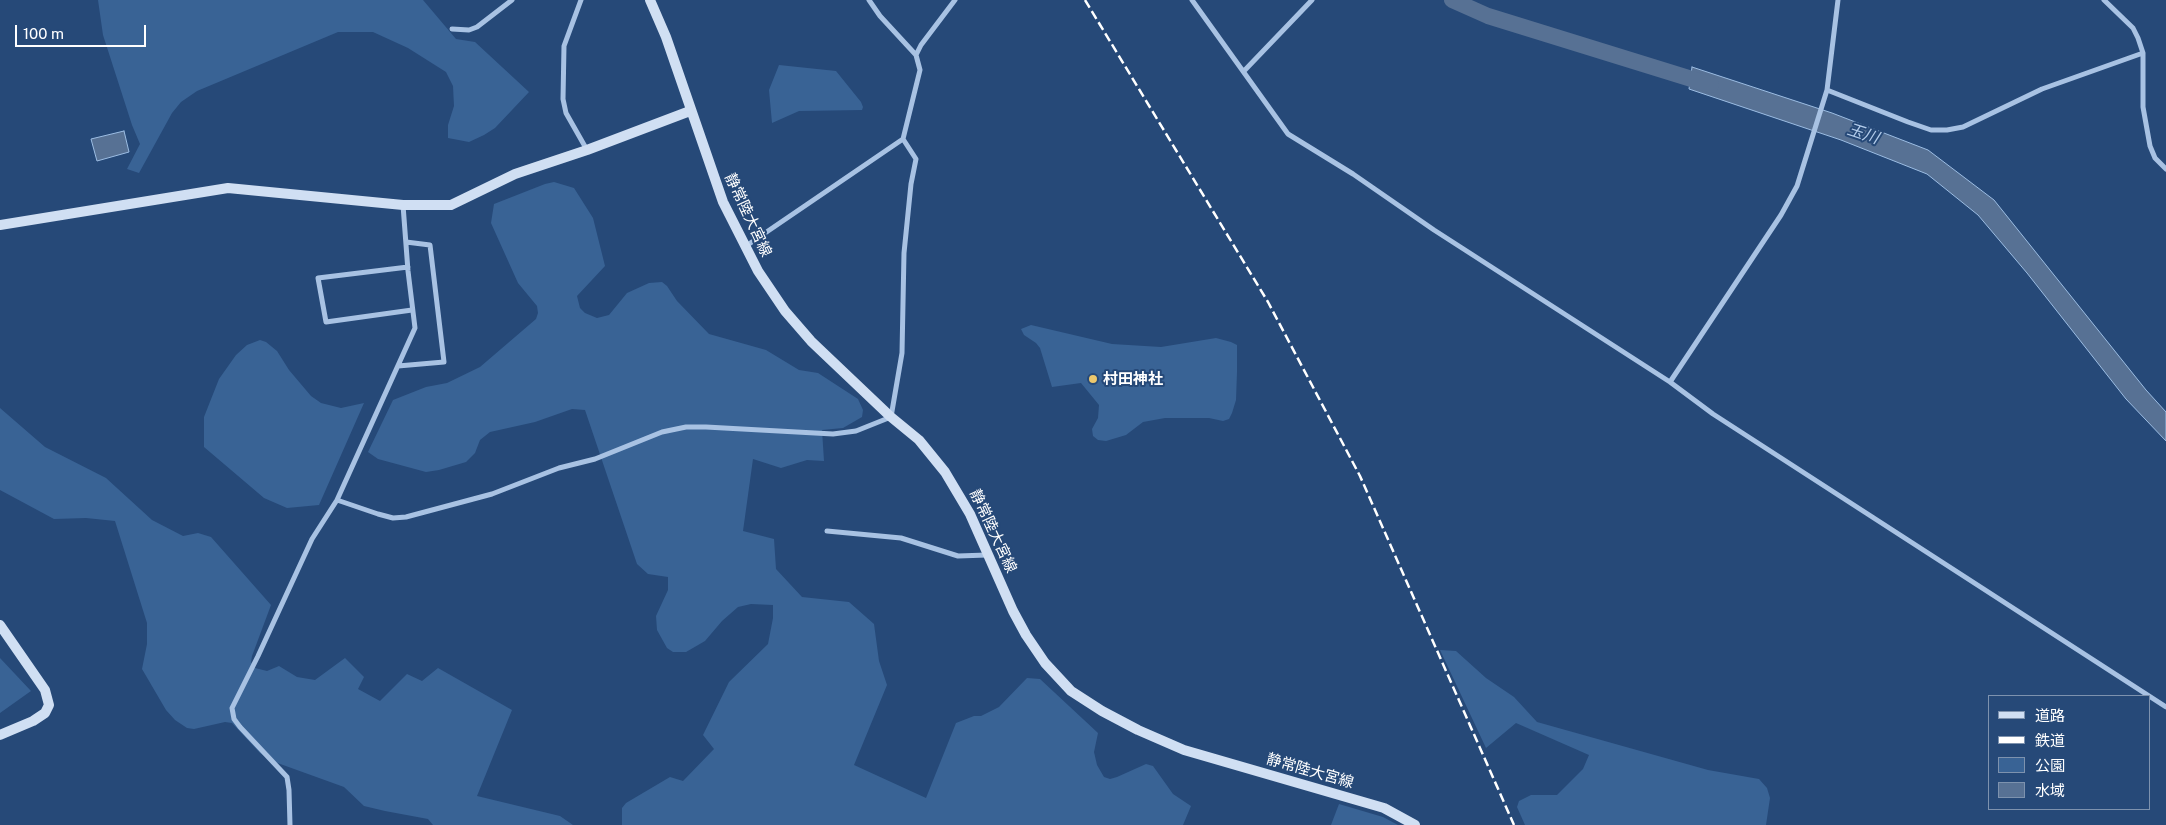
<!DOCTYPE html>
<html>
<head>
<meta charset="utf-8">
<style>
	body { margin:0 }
	#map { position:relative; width:2166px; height:825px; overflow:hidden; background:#264978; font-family:"Public Sans","Noto Sans JP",sans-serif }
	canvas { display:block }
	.legend { position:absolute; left:1988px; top:695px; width:162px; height:115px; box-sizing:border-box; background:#264978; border:1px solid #7d92ae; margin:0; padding:6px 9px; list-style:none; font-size:15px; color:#fff }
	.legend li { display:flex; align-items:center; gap:10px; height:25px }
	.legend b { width:25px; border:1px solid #7d92ae }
	.scale { position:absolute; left:15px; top:25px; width:131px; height:22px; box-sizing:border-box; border:2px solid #fff; border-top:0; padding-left:6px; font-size:15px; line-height:18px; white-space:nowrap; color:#fff; -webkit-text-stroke:4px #264978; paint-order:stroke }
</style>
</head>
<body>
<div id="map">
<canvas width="2166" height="825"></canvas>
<ul class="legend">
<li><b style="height:6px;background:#d0dff3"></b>道路</li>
<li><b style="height:6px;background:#fff"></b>鉄道</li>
<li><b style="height:14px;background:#396395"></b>公園</li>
<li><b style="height:14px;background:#577194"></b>水域</li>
</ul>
<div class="scale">100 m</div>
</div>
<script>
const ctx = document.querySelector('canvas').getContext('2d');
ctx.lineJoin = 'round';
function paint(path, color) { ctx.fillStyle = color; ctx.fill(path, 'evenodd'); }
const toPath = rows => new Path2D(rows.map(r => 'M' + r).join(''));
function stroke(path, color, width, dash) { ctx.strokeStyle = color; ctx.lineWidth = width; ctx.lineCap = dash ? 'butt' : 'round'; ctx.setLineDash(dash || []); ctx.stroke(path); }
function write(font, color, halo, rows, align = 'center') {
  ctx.font = font + ' "Public Sans","Noto Sans JP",sans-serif'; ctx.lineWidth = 4; ctx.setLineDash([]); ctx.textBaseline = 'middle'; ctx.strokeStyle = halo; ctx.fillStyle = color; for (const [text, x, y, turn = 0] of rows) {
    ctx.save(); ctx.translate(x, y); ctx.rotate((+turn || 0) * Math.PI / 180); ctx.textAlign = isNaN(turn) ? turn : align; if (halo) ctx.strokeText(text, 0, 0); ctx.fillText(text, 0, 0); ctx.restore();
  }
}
paint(toPath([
	[98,0,423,0,456,39,475,42,529,92,495,128,484,135,469,142,448,138,448,125,454,106,453,86,446,72,408,48,373,32,338,32,197,91,181,102,172,113,139,173,127,169,140,144,132,125,103,35],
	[779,65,836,71,861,102,863,107,862,110,799,111,772,123,769,90],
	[554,182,574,188,593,218,605,266,577,296,580,308,585,313,597,318,609,315,627,293,649,283,662,282,667,286,677,301,709,334,766,350,799,370,818,373,858,399,863,410,862,417,843,428,822,430,824,461,807,460,781,468,753,459,743,531,774,539,776,569,802,597,849,602,874,624,879,661,887,685,854,765,926,798,956,723,974,716,981,716,999,707,1027,678,1040,679,1098,733,1094,752,1097,765,1104,777,1110,779,1117,777,1146,764,1153,766,1173,794,1191,806,1183,825,622,825,622,808,626,803,670,777,683,781,714,749,703,735,729,682,768,644,773,618,773,605,751,604,738,607,722,621,705,641,686,652,673,652,667,648,657,630,656,616,668,590,668,577,648,574,637,564,585,410,572,409,535,422,490,432,480,440,475,453,466,462,439,470,426,472,378,459,368,452,393,400,426,387,447,383,480,367,536,319,538,313,537,306,518,283,491,223,494,204,545,184],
	[1031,325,1112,344,1161,347,1216,338,1231,342,1237,345,1237,372,1236,400,1232,413,1229,419,1223,421,1209,418,1165,418,1143,422,1126,435,1106,441,1098,440,1093,436,1092,429,1098,418,1099,405,1081,383,1052,387,1040,348,1036,343,1024,335,1021,329],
	[260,340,266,342,277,351,289,370,311,396,321,403,341,408,364,403,319,505,287,508,264,498,204,447,204,417,219,379,236,355,247,345],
	[0,408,45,447,106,478,152,520,183,536,198,533,211,537,271,605,252,656,251,662,255,668,267,671,279,666,297,677,315,680,345,658,364,677,358,689,380,701,407,674,422,681,438,668,512,710,477,796,560,816,573,825,433,825,428,819,385,811,364,806,344,787,272,761,260,753,232,723,225,722,194,729,187,728,175,720,166,710,142,669,147,644,147,623,115,521,86,518,54,519,0,490],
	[1440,650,1456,651,1486,678,1514,697,1537,722,1708,770,1759,779,1767,788,1770,798,1766,825,1525,825,1517,807,1519,801,1531,795,1557,795,1583,769,1589,755,1516,723,1486,748],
	[0,658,31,691,0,713],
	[1339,804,1383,817,1398,825,1331,825]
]), '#396395');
const water = toPath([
	[1692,67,1832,113,1928,150,1994,200,2146,390,2166,412,2166,441,2126,399,2027,273,1978,215,1927,174,1841,140,1689,89,1692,67],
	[124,131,129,152,97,161,91,139,124,131]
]);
paint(water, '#577194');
stroke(water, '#9cbde3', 1);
stroke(toPath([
	[1452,0,1488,16,1711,85]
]), '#577194', 16);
stroke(toPath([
	[581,0,564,46,563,99,566,113,587,150],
	[1192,0,1288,134,1353,174,1434,230,1670,382,1713,414,2166,707],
	[2104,0,2133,28,2138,38,2143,53,2143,107,2150,146,2155,158,2166,169],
	[452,29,469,30,477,27,512,0],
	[916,55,921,45,955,0],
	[1244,71,1312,0],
	[1827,90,1908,122,1931,130,1947,130,1963,127,2042,89,2143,53],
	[746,246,903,139,920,70,916,55,880,16,869,0],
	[408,267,318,278,326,322,412,310],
	[398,366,444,362,430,245,406,242],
	[1670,382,1781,215,1797,186,1827,90,1838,0],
	[337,500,378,514,393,518,406,517,492,494,559,468,595,459,662,432,686,427,706,427,833,434,856,431,891,417,902,353,904,253,911,184,916,159,903,139],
	[827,531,901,538,958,556,987,555],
	[290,825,289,790,287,777,240,727,234,719,232,708,258,656,312,539,337,500,415,328,408,271,403,205]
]), '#a8c2e3', 5);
stroke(toPath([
	[650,0,666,37,723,202,758,271,785,311,811,341,891,417,919,440,945,472,970,514,1013,611,1026,635,1045,663,1071,691,1102,711,1138,730,1184,750,1384,808,1415,825],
	[0,225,228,188,403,205,451,205,515,174,587,150,690,111],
	[0,625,45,690,49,705,45,713,33,721,0,735]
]), '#d0dff3', 10);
stroke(toPath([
	[1085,0,1268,302,1360,476,1514,825]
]), '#fff', 2.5, [9, 4]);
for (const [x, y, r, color] of [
	[1093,379,5,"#ecc86d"]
]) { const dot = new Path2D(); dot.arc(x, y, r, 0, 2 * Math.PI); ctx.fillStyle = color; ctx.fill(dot); stroke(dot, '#264978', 2); }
write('15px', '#fff', '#264978', [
	["静常陸大宮線",748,215,65],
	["静常陸大宮線",993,531,65],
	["静常陸大宮線",1310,771,16]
]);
write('bold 15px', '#fff', '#264978', [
	["村田神社",1103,379]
], 'left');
write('italic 16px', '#b3cceb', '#264978', [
	["玉川",1863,134,18]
]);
</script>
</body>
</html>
